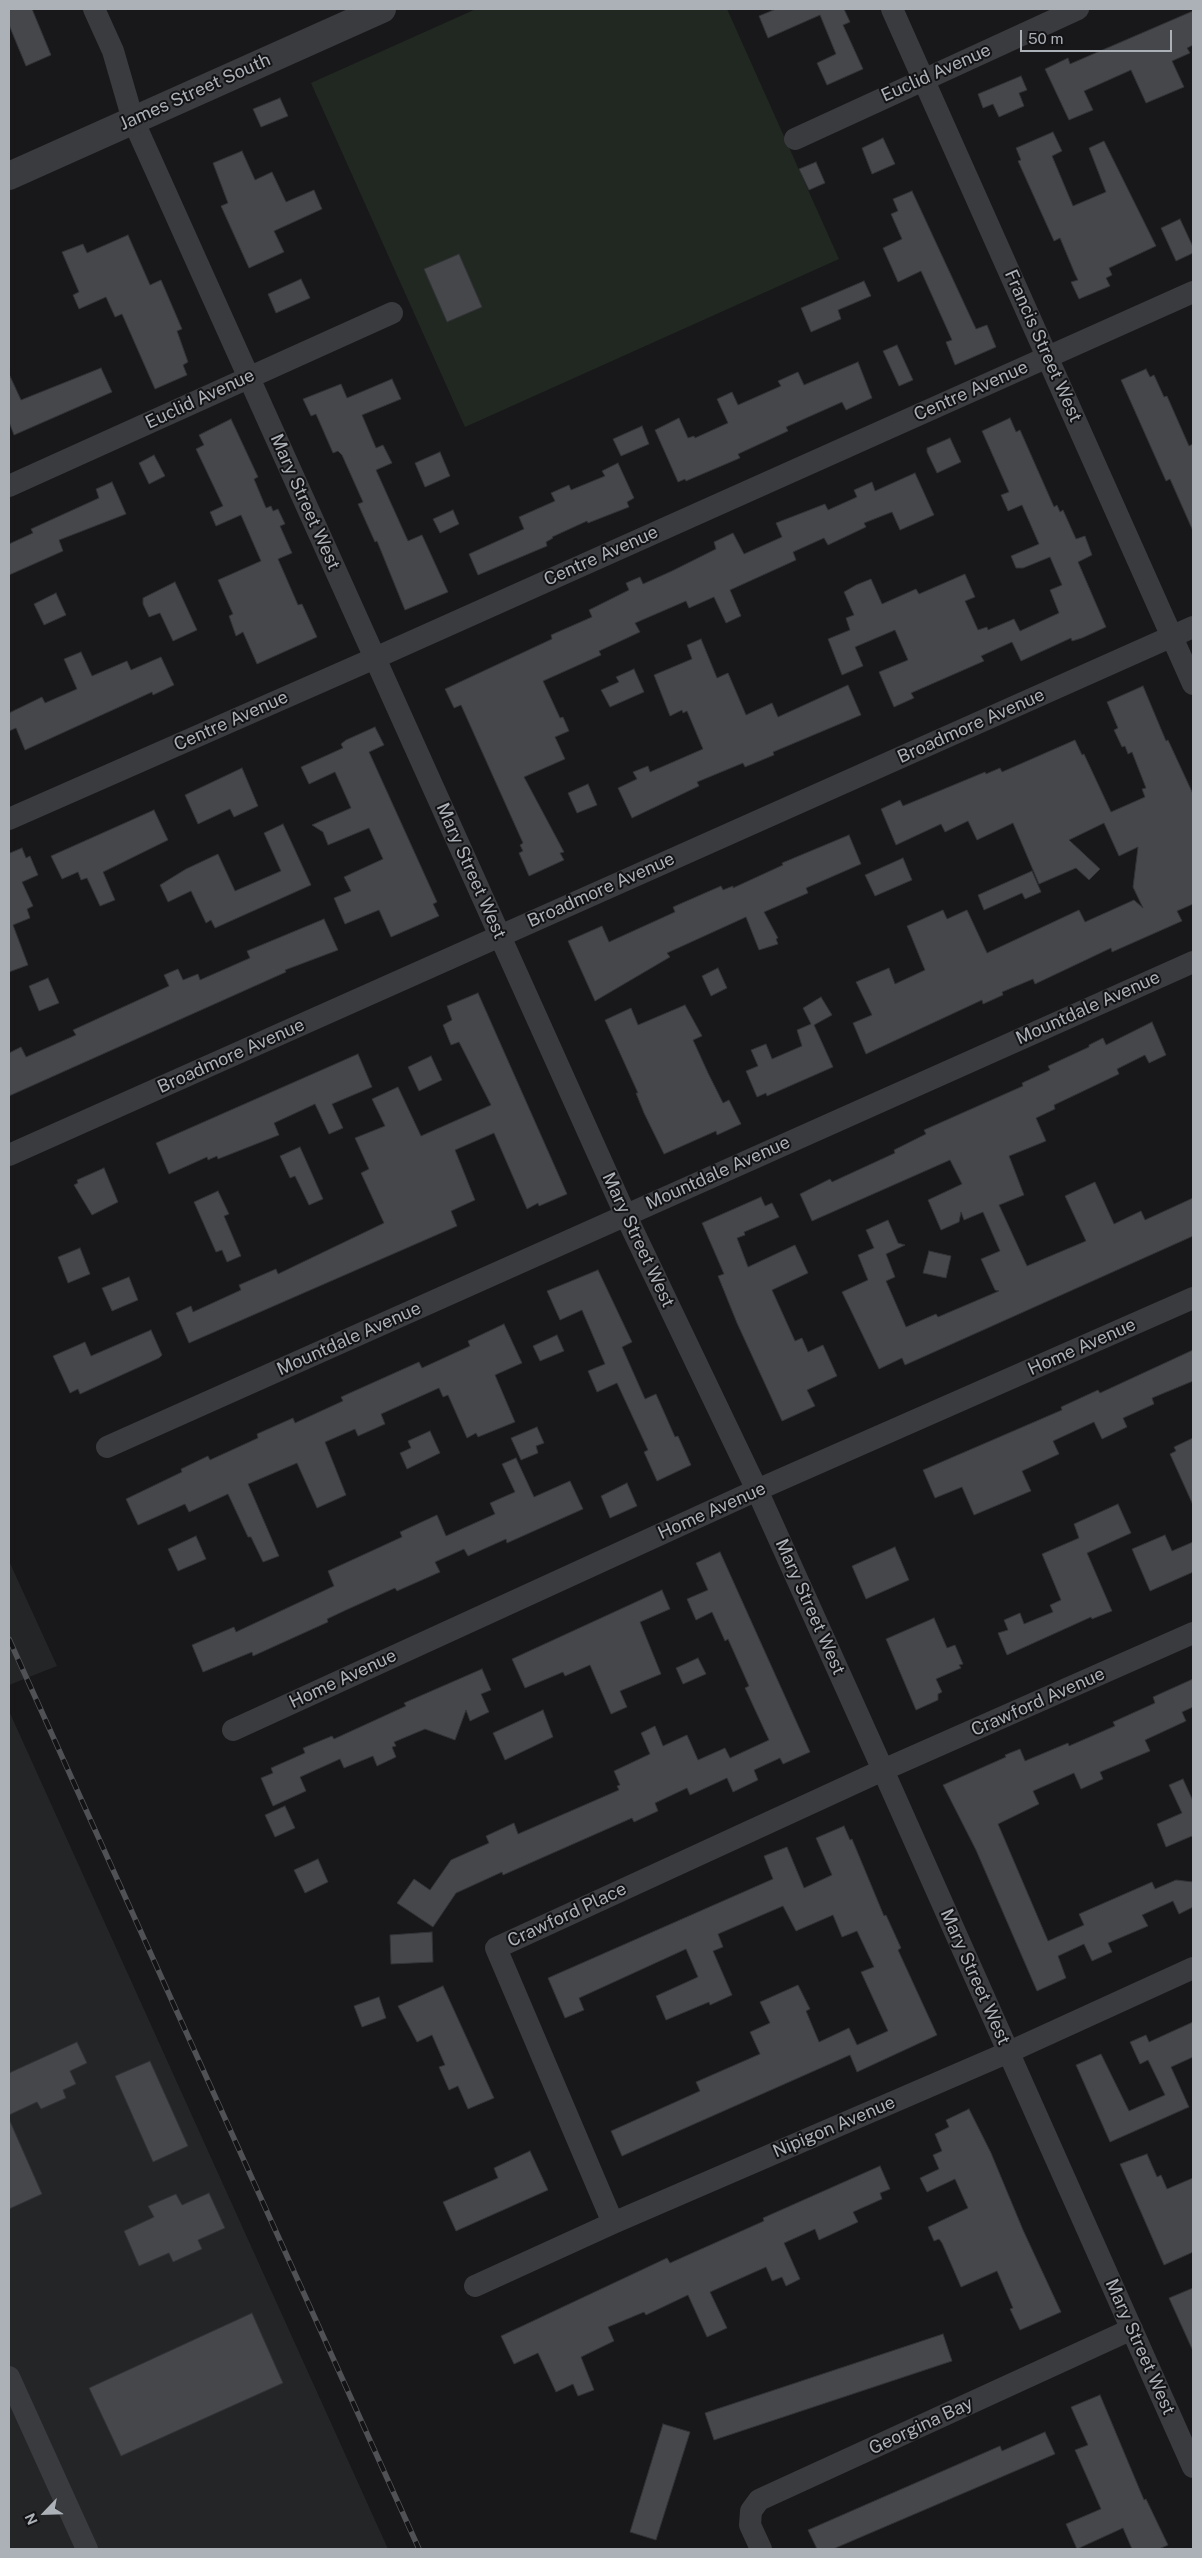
<!DOCTYPE html>
<html>
<head>
<meta charset="utf-8">
<style>
	body { margin:0 }
	#map { position:relative; width:1202px; height:2558px; overflow:hidden; background:#18181a; font-family:"Public Sans",sans-serif }
	canvas { display:block }
	.frame { position:absolute; inset:0; border:10px solid #acb1b8; pointer-events:none }
	.north { position:absolute; left:20px; top:2488px; width:50px; height:50px; -webkit-text-stroke:4px #131315; paint-order:stroke; rotate:246deg; font-size:14px; font-weight:700; line-height:20px; text-align:center; color:#acb1b8 }
	.north::after { content:''; display:block; margin:auto; width:18px; height:22px; background:#acb1b8; clip-path:polygon(50% 0,100% 100%,50% 72%,0 100%) }
	.scale { position:absolute; left:1020px; top:30px; width:152px; height:22px; box-sizing:border-box; border:2px solid #acb1b8; border-top:0; padding-left:6px; font-size:15px; line-height:18px; white-space:nowrap; color:#acb1b8; -webkit-text-stroke:4px #131315; paint-order:stroke }
</style>
</head>
<body>
<div id="map">
<canvas width="1202" height="2558"></canvas>
<div class="frame"></div>
<div class="north">N</div>
<div class="scale">50 m</div>
</div>
<script>
const ctx = document.querySelector('canvas').getContext('2d');
ctx.lineJoin = 'round';
function paint(path, color) { ctx.fillStyle = color; ctx.fill(path, 'evenodd'); }
const toPath = rows => new Path2D(rows.map(r => 'M' + r).join(''));
function stroke(path, color, width, dash) { ctx.strokeStyle = color; ctx.lineWidth = width; ctx.lineCap = dash ? 'butt' : 'round'; ctx.setLineDash(dash || []); ctx.stroke(path); }
function write(font, color, halo, rows, align = 'center') {
  ctx.font = font + ' "Public Sans",sans-serif'; ctx.lineWidth = 4; ctx.setLineDash([]); ctx.textBaseline = 'middle'; ctx.strokeStyle = halo; ctx.fillStyle = color; for (const [text, x, y, turn = 0] of rows) {
    ctx.save(); ctx.translate(x, y); ctx.rotate((+turn || 0) * Math.PI / 180); ctx.textAlign = isNaN(turn) ? turn : align; if (halo) ctx.strokeText(text, 0, 0); ctx.fillText(text, 0, 0); ctx.restore();
  }
}
paint(toPath([
	[9,1561,57,1666,9,1685],
	[9,1711,388,2549,9,2549]
]), '#242527');
paint(toPath([
	[476,9,727,9,839,259,465,427,311,83]
]), '#212821');
const building = toPath([
	[9,9,32,9,51,55,26,66,9,25,9,9],
	[776,9,844,9,850,22,843,25,863,69,827,85,817,63,836,54,820,15,768,38,759,16,776,9],
	[1193,11,1193,45,1187,48,1190,53,1172,61,1184,87,1146,103,1131,70,1084,91,1093,110,1069,120,1045,69,1068,58,1070,64,1193,11],
	[1021,76,1027,90,1019,93,1024,106,999,117,993,104,983,108,978,94,1021,76],
	[280,98,288,116,261,127,253,109,280,98],
	[1053,132,1062,151,1052,156,1073,206,1106,192,1089,148,1104,141,1156,246,1109,268,1112,275,1106,278,1110,286,1079,299,1071,282,1078,280,1075,274,1060,238,1054,241,1018,161,1021,160,1016,148,1053,132],
	[883,138,895,164,872,174,862,148,883,138],
	[242,151,255,180,272,172,286,202,314,190,322,209,274,231,284,252,249,268,221,206,228,203,213,163,242,151],
	[816,162,825,183,809,190,799,169,816,162],
	[912,191,976,329,987,325,996,347,955,365,946,342,952,340,921,271,898,282,883,248,902,239,891,214,898,211,893,199,912,191],
	[1180,219,1193,247,1193,253,1176,261,1161,228,1180,219],
	[128,235,150,285,161,280,182,329,177,331,188,362,183,365,187,375,155,389,122,314,115,317,106,297,79,309,73,295,79,292,62,252,83,244,87,253,128,235],
	[459,254,482,307,447,322,424,269,459,254],
	[301,279,310,298,276,313,268,294,301,279],
	[864,281,871,296,838,310,841,319,811,332,801,308,864,281],
	[897,345,913,380,899,386,883,351,897,345],
	[858,362,872,398,846,410,842,402,786,427,788,431,738,454,740,458,686,481,685,479,678,482,655,430,679,418,688,438,694,436,695,438,728,423,717,399,732,392,738,405,781,386,778,381,798,372,804,385,858,362],
	[101,368,112,392,14,435,9,422,9,374,21,400,101,368],
	[1146,369,1150,377,1154,375,1164,397,1167,396,1189,446,1193,444,1193,531,1170,479,1166,481,1121,380,1146,369],
	[392,379,401,399,362,415,376,448,383,445,392,463,376,470,408,541,422,535,448,592,405,610,377,541,375,542,358,504,363,502,342,455,338,451,333,453,316,414,311,416,303,399,341,384,347,398,392,379],
	[1010,418,1016,432,1020,430,1054,507,1057,505,1060,512,1063,510,1076,539,1085,536,1092,555,1078,562,1106,627,1082,638,1072,641,1071,638,1021,661,1012,642,981,656,984,661,911,693,914,698,894,707,879,672,908,660,895,630,855,647,863,666,842,675,828,639,850,630,846,618,854,615,844,592,856,585,871,579,882,604,916,589,919,594,965,574,975,597,965,601,978,630,987,627,988,630,1014,619,1020,631,1059,613,1050,590,1062,585,1050,557,1023,568,1016,568,1011,556,1039,544,1022,505,1008,511,1001,495,1009,492,982,431,1010,418],
	[231,419,258,477,254,479,266,508,271,506,273,511,278,509,285,524,280,526,292,553,278,559,298,605,302,604,317,637,257,664,243,632,236,636,229,616,233,614,218,580,261,561,241,515,216,526,210,512,223,506,196,449,204,445,199,435,231,419],
	[642,426,649,444,621,456,613,439,642,426],
	[950,438,961,462,937,473,927,452,927,448,950,438],
	[440,452,450,476,425,487,415,463,440,452],
	[154,455,165,476,149,484,139,463,154,455],
	[618,463,634,498,627,502,629,507,588,523,587,521,552,537,553,538,546,542,547,546,478,575,469,554,524,529,519,517,555,501,551,493,569,485,571,490,605,476,602,471,618,463],
	[915,473,934,515,900,530,892,512,864,523,866,527,828,545,824,538,793,552,796,560,730,590,741,616,726,623,714,597,689,608,686,601,635,623,640,632,599,651,601,655,543,681,560,718,563,717,569,731,555,737,565,759,524,777,564,852,560,853,564,860,529,876,519,853,523,851,520,845,523,843,461,705,454,708,445,689,552,639,551,635,592,617,589,610,629,590,626,583,640,577,643,584,672,571,716,549,714,542,733,533,744,554,782,537,776,523,825,504,828,510,857,497,854,490,872,482,875,491,915,473],
	[112,482,126,514,59,540,63,551,9,575,9,544,33,533,31,529,99,498,96,489,112,482],
	[453,510,459,524,440,533,433,519,453,510],
	[175,582,197,630,173,641,160,613,149,617,143,604,143,598,175,582],
	[56,593,66,615,44,625,34,604,56,593],
	[701,639,717,678,728,673,746,715,772,703,778,717,848,685,861,715,773,752,774,755,745,767,743,763,697,782,699,786,632,818,618,788,637,779,633,772,648,766,650,772,703,749,687,711,683,713,682,710,670,716,654,675,692,659,687,645,701,639],
	[81,652,92,676,127,661,131,670,161,657,174,685,153,695,152,692,25,750,16,728,9,731,9,713,42,697,45,703,77,689,64,659,81,652],
	[634,669,644,692,610,707,601,690,619,682,616,677,634,669],
	[1143,686,1166,741,1168,740,1193,794,1193,904,1177,911,1182,921,1112,952,1111,948,1035,984,1033,979,1002,992,1003,995,983,1004,982,1000,866,1054,853,1023,872,1015,856,982,889,968,895,984,925,970,907,926,943,910,947,919,967,910,987,953,1079,910,1085,922,1134,900,1143,908,1133,887,1138,847,1119,856,1104,823,1069,840,1100,869,1089,880,1076,868,1039,884,1013,823,977,840,968,821,945,832,941,824,896,845,881,809,900,800,903,806,985,772,986,774,1000,768,1002,772,1075,740,1082,755,1084,754,1111,812,1145,797,1142,789,1146,788,1132,752,1128,754,1125,746,1122,747,1114,730,1118,728,1107,702,1143,686],
	[375,727,384,745,369,752,437,902,433,904,439,916,391,937,379,910,345,924,334,898,351,891,344,877,383,859,369,828,328,845,323,832,312,825,351,808,335,772,309,784,301,767,343,748,341,744,346,740,375,727],
	[242,768,258,806,234,817,230,809,198,824,185,795,242,768],
	[588,784,597,805,577,813,568,793,588,784],
	[154,810,168,840,103,872,115,900,100,906,87,878,81,880,78,872,62,879,51,856,154,810],
	[283,824,311,885,215,928,211,920,206,923,191,891,168,902,160,885,186,869,218,854,235,891,281,871,264,833,283,824],
	[849,835,861,864,806,888,808,893,764,912,778,938,776,939,778,944,759,950,746,917,667,953,670,957,595,1001,568,941,602,926,609,942,675,912,673,907,721,886,723,890,733,886,733,888,783,865,782,863,849,835],
	[22,848,26,858,30,856,38,875,22,882,33,906,27,909,30,918,13,925,28,965,9,972,9,850,10,853,22,848],
	[903,858,912,880,875,896,865,875,903,858],
	[1032,871,1041,892,1025,899,1022,893,984,910,978,895,1032,871],
	[324,919,338,950,285,970,286,972,9,1096,9,1053,21,1047,26,1057,76,1035,73,1030,169,986,164,975,178,969,183,980,198,974,200,980,250,958,247,951,324,919],
	[718,968,727,988,711,996,702,976,718,968],
	[48,978,59,1003,39,1011,29,986,48,978],
	[478,993,567,1194,539,1206,538,1203,527,1209,494,1133,455,1150,475,1200,451,1211,457,1226,189,1343,176,1313,191,1306,193,1312,241,1290,239,1285,276,1269,278,1274,384,1223,361,1173,369,1169,355,1138,385,1126,372,1099,398,1087,421,1136,491,1105,459,1042,451,1045,443,1025,452,1020,447,1006,478,993],
	[821,997,832,1015,814,1025,833,1067,767,1096,766,1093,757,1097,746,1071,758,1066,751,1050,766,1044,772,1059,802,1046,797,1030,811,1024,803,1008,821,997],
	[685,1005,702,1036,693,1040,708,1073,723,1103,729,1100,741,1124,717,1135,716,1131,664,1154,644,1113,636,1093,638,1093,605,1020,631,1008,638,1025,685,1005],
	[1152,1022,1166,1055,1149,1063,1145,1055,1117,1069,1119,1074,1054,1105,1055,1109,1036,1118,1046,1141,1009,1156,1024,1195,999,1205,1027,1266,1086,1241,1065,1196,1095,1182,1114,1224,1141,1211,1145,1220,1193,1198,1193,1236,905,1365,902,1358,879,1369,842,1292,868,1280,858,1255,874,1248,866,1230,888,1220,898,1243,905,1245,886,1254,895,1277,886,1281,906,1327,936,1314,938,1317,999,1291,995,1290,981,1259,1000,1251,983,1212,964,1220,961,1212,959,1222,941,1230,928,1200,962,1184,950,1160,812,1221,800,1194,830,1179,832,1182,895,1153,894,1150,926,1134,924,1130,1023,1086,1022,1083,1050,1070,1048,1066,1089,1047,1089,1045,1103,1038,1106,1045,1152,1022],
	[358,1054,372,1087,332,1104,343,1128,329,1134,315,1104,274,1123,279,1135,218,1159,217,1156,208,1160,207,1157,169,1174,156,1143,358,1054],
	[431,1056,442,1080,419,1091,408,1067,431,1056],
	[300,1147,323,1199,309,1205,295,1176,290,1178,280,1156,300,1147],
	[104,1168,118,1202,92,1215,74,1185,78,1183,77,1180,104,1168],
	[218,1191,229,1214,224,1216,241,1256,227,1262,222,1250,216,1252,194,1202,218,1191],
	[761,1197,765,1206,772,1203,779,1217,744,1232,745,1235,737,1238,748,1267,795,1245,808,1273,772,1290,795,1341,802,1338,808,1352,823,1345,837,1376,807,1390,815,1406,782,1421,737,1323,718,1276,724,1274,702,1223,761,1197],
	[80,1248,90,1274,68,1283,58,1257,80,1248],
	[929,1251,951,1256,946,1278,923,1273,929,1251],
	[598,1270,632,1342,622,1347,645,1399,656,1394,675,1437,678,1436,691,1465,657,1481,644,1452,648,1450,617,1383,597,1392,588,1371,605,1364,582,1310,560,1320,547,1291,598,1270],
	[129,1277,138,1300,112,1311,102,1288,129,1277],
	[504,1324,522,1363,495,1375,515,1422,478,1437,476,1433,467,1438,448,1395,443,1397,439,1388,381,1414,385,1424,358,1436,355,1429,325,1442,346,1495,317,1508,297,1463,248,1484,279,1556,263,1562,251,1537,248,1537,228,1494,189,1512,185,1504,138,1525,126,1499,182,1472,181,1469,208,1456,210,1460,258,1438,257,1434,293,1418,295,1423,343,1401,341,1397,419,1362,422,1368,470,1346,468,1341,504,1324],
	[151,1330,162,1355,159,1358,80,1394,78,1389,70,1393,53,1356,85,1342,91,1356,151,1330],
	[557,1335,564,1351,540,1361,533,1346,557,1335],
	[1193,1350,1193,1381,1152,1398,1154,1404,1123,1418,1127,1427,1102,1439,1094,1422,1053,1441,1059,1454,1022,1471,1031,1491,974,1515,962,1487,935,1498,923,1470,1062,1410,1061,1407,1098,1390,1100,1393,1193,1350],
	[537,1427,544,1443,536,1446,538,1453,521,1460,511,1438,537,1427],
	[430,1431,440,1453,407,1469,400,1453,411,1448,408,1441,430,1431],
	[1193,1438,1193,1505,1170,1454,1176,1451,1174,1447,1193,1438],
	[516,1458,534,1497,570,1481,583,1509,507,1543,506,1539,468,1556,464,1549,435,1562,440,1572,397,1591,395,1588,346,1610,327,1619,328,1622,253,1656,252,1652,203,1672,192,1645,234,1627,236,1632,334,1586,328,1571,402,1537,400,1532,437,1515,446,1536,495,1514,490,1503,515,1492,502,1464,516,1458],
	[627,1483,637,1506,610,1518,601,1496,627,1483],
	[1118,1504,1131,1533,1087,1553,1112,1611,1092,1619,1091,1617,1007,1655,998,1633,1008,1630,1004,1620,1020,1613,1024,1624,1053,1612,1050,1605,1061,1600,1042,1554,1079,1538,1074,1524,1118,1504],
	[1165,1535,1172,1551,1193,1542,1193,1572,1150,1591,1132,1549,1165,1535],
	[196,1536,206,1559,178,1571,168,1549,196,1536],
	[895,1547,909,1580,866,1599,852,1566,895,1547],
	[720,1552,810,1752,783,1764,780,1758,754,1770,758,1780,733,1792,727,1778,690,1795,687,1788,655,1803,658,1811,634,1822,632,1818,503,1875,502,1872,456,1893,433,1927,397,1903,414,1879,430,1890,451,1860,489,1843,486,1836,514,1823,518,1834,619,1790,617,1786,620,1785,614,1771,650,1754,641,1733,655,1726,663,1746,687,1735,698,1760,725,1748,730,1758,769,1740,745,1688,749,1686,728,1639,725,1641,712,1612,696,1620,687,1599,708,1590,696,1563,720,1552],
	[662,1590,670,1609,640,1622,661,1674,620,1691,627,1707,611,1714,590,1665,565,1676,563,1672,525,1688,512,1659,662,1590],
	[934,1618,947,1648,955,1645,963,1664,959,1665,961,1668,936,1679,942,1692,938,1694,938,1700,916,1710,886,1639,934,1618],
	[698,1658,706,1674,683,1684,676,1668,698,1658],
	[482,1669,491,1690,481,1694,489,1712,470,1721,466,1710,455,1740,425,1729,394,1742,396,1746,392,1747,396,1757,377,1766,373,1756,344,1768,340,1759,300,1777,306,1791,273,1806,261,1778,273,1773,271,1768,305,1753,303,1748,332,1736,334,1739,406,1706,404,1703,482,1669],
	[1193,1679,1193,1707,1182,1712,1186,1721,1145,1740,1150,1751,1100,1772,1103,1779,1081,1789,1074,1773,1033,1791,1039,1804,998,1824,1048,1941,1084,1925,1079,1914,1152,1882,1155,1889,1176,1880,1193,1882,1193,1907,1179,1914,1173,1901,1142,1915,1148,1926,1108,1943,1112,1952,1092,1961,1084,1944,1058,1956,1066,1978,1037,1991,976,1850,943,1785,1006,1757,1005,1755,1020,1749,1025,1761,1068,1743,1069,1746,1115,1726,1113,1722,1155,1703,1153,1697,1193,1679],
	[543,1710,553,1737,505,1760,493,1733,543,1710],
	[1183,1779,1193,1801,1193,1838,1192,1836,1166,1847,1157,1824,1182,1813,1169,1785,1183,1779],
	[285,1806,295,1828,275,1837,265,1815,285,1806],
	[844,1826,850,1840,852,1839,884,1916,886,1915,901,1948,898,1950,937,2035,857,2072,850,2055,622,2156,611,2131,700,2091,696,2082,760,2054,750,2032,770,2023,760,2002,798,1985,810,2009,806,2011,819,2042,849,2028,857,2045,888,2031,861,1972,874,1967,857,1931,842,1937,833,1915,796,1931,783,1906,718,1934,723,1947,713,1951,732,1995,710,2005,709,2002,666,2020,656,1996,698,1977,686,1949,579,1998,584,2010,565,2018,548,1978,773,1879,764,1856,787,1847,804,1888,832,1875,816,1838,844,1826],
	[318,1859,328,1882,305,1893,294,1870,318,1859],
	[432,1932,433,1962,391,1964,390,1935,432,1932],
	[443,1986,494,2098,468,2109,458,2086,449,2090,439,2067,445,2065,432,2035,417,2042,398,2006,443,1986],
	[379,1997,386,2018,362,2027,354,2006,379,1997],
	[1193,2022,1193,2057,1171,2067,1189,2107,1110,2142,1076,2065,1101,2054,1129,2111,1165,2095,1148,2060,1140,2064,1130,2042,1146,2035,1149,2042,1193,2022],
	[77,2042,87,2063,70,2071,76,2084,63,2090,66,2098,41,2109,37,2102,9,2115,9,2073,77,2042],
	[150,2061,188,2146,153,2162,115,2076,150,2061],
	[969,2109,991,2153,1023,2230,1061,2312,1020,2330,1010,2309,1013,2308,997,2271,961,2287,942,2243,939,2239,934,2241,928,2227,968,2208,955,2179,927,2192,920,2178,939,2169,933,2155,942,2151,935,2134,949,2127,946,2120,969,2109],
	[9,2119,42,2194,9,2209,9,2119],
	[530,2151,548,2190,456,2231,443,2202,498,2178,494,2168,530,2151],
	[1147,2154,1157,2177,1161,2175,1167,2189,1193,2178,1193,2252,1164,2265,1120,2164,1147,2154],
	[880,2166,890,2189,880,2193,882,2199,853,2212,858,2222,819,2240,815,2229,784,2243,800,2279,786,2286,782,2277,772,2281,766,2267,710,2292,727,2328,707,2337,688,2295,646,2315,644,2312,608,2327,614,2341,581,2357,594,2390,578,2396,573,2384,556,2392,538,2353,514,2364,501,2336,667,2258,670,2263,764,2221,763,2218,880,2166],
	[209,2193,225,2228,198,2240,202,2249,173,2262,169,2253,139,2266,124,2231,154,2217,148,2206,176,2194,182,2205,209,2193],
	[1193,2288,1193,2351,1169,2298,1193,2288],
	[252,2313,283,2383,121,2456,89,2388,252,2313],
	[943,2334,952,2361,714,2440,705,2413,943,2334],
	[1100,2395,1144,2500,1146,2499,1168,2545,1159,2549,1132,2549,1123,2528,1077,2549,1066,2524,1101,2509,1075,2450,1088,2445,1071,2407,1100,2395],
	[663,2424,690,2432,656,2540,630,2532,663,2424],
	[1045,2432,1055,2454,833,2549,817,2549,808,2530,1000,2446,1002,2451,1045,2432]
]);
paint(building, '#45474a');
stroke(building, '#323336', 1);
stroke(toPath([
	[94,9,113,51,133,120,147,151,625,1214,757,1490,883,1770,1193,2467],
	[892,9,1193,684],
	[795,139,1078,9],
	[9,486,392,313],
	[9,819,375,658,1193,292],
	[9,1155,1193,627],
	[107,1447,1193,962],
	[233,1730,757,1490,1193,1298],
	[613,2223,496,1948,883,1770,1193,1633],
	[475,2286,613,2223,1009,2052,1193,1968],
	[9,2377,87,2549],
	[761,2549,750,2525,751,2511,759,2500,1132,2329]
]), '#3a3b3f', 22);
stroke(toPath([
	[9,176,382,9]
]), '#3a3b3f', 28);
const rail = toPath([
	[9,1639,419,2549]
]);
stroke(rail, '#4f5155', 5.5);
stroke(rail, '#131315', 4, [11]);
write('18px', '#acb1b8', '#131315', [
	["Euclid Avenue",936,73,-24],
	["James Street South",195,92,-24],
	["Francis Street West",1043,346,66],
	["Centre Avenue",971,391,-24],
	["Euclid Avenue",200,399,-25],
	["Mary Street West",305,502,66],
	["Centre Avenue",601,556,-24],
	["Centre Avenue",231,721,-24],
	["Broadmore Avenue",971,726,-24],
	["Mary Street West",471,871,66],
	["Broadmore Avenue",601,890,-24],
	["Mountdale Avenue",1088,1008,-24],
	["Broadmore Avenue",231,1056,-24],
	["Mountdale Avenue",718,1173,-24],
	["Mary Street West",638,1240,65],
	["Mountdale Avenue",349,1339,-24],
	["Home Avenue",1082,1347,-24],
	["Home Avenue",712,1511,-24],
	["Mary Street West",810,1607,66],
	["Home Avenue",343,1679,-25],
	["Crawford Avenue",1038,1702,-24],
	["Crawford Place",567,1915,-25],
	["Mary Street West",975,1977,66],
	["Nipigon Avenue",834,2127,-23],
	["Mary Street West",1140,2347,66],
	["Georgina Bay",921,2426,-25]
]);
</script>
</body>
</html>
